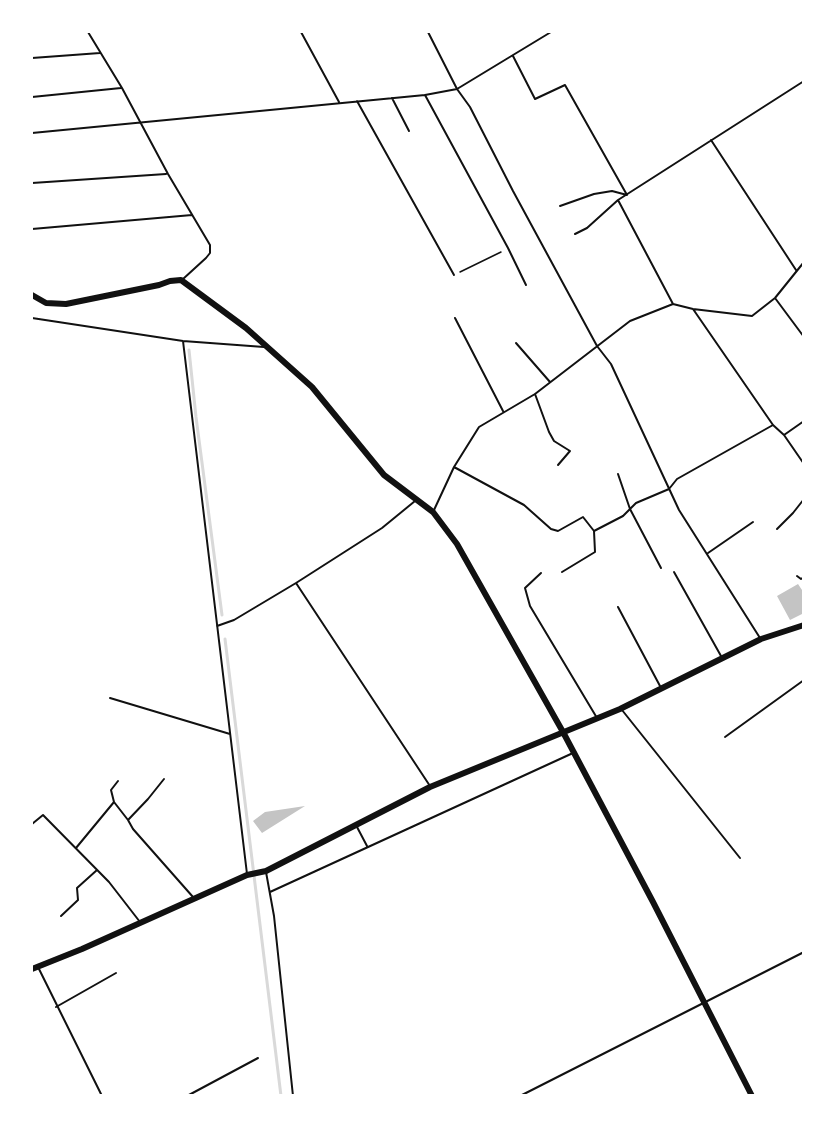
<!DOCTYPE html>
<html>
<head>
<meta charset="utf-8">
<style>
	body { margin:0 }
	#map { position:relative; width:835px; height:1127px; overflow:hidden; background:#fff; font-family:Raleway,sans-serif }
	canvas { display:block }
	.frame { position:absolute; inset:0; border:33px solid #fff; pointer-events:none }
</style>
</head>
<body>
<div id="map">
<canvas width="835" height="1127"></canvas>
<div class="frame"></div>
</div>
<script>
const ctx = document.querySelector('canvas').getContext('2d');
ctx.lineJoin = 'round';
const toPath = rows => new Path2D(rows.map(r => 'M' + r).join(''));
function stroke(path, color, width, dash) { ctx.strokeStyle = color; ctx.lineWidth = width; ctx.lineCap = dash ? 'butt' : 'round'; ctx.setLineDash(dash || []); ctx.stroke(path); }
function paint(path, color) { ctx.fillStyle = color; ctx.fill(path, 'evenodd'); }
stroke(toPath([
	[189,350,196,417,222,615],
	[225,639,281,1096]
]), '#d9d9d9', 3);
paint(toPath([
	[798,584,804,593,804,613,790,620,777,596],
	[305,806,262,833,253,821,265,812]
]), '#c4c4c4');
stroke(toPath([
	[460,272,501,252]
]), '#111', 1.5);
stroke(toPath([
	[88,32,122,88,168,174,210,245,210,253,206,258,183,279],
	[301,32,339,102],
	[428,32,457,89,470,107,513,191,597,346,611,364,679,510,760,638],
	[513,56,535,99,565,85,627,195,612,191,594,194,560,206],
	[32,58,100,53],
	[425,95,508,248,526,285],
	[32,97,121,88],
	[392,98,409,131],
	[357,101,454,275],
	[32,133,425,95,457,89,551,32],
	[711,140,796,270],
	[32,183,166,174],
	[32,229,192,215],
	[575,234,587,228,618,200],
	[775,298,804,337],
	[673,304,618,200,804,81],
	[693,309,773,425,784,435,804,464],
	[32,318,183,341,264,347],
	[455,318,503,411],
	[183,341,247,874],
	[516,343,550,382],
	[535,394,549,432,554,441,570,451,558,465],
	[784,435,804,421],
	[454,467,524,505,551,529,558,531,583,517,594,531,623,516,636,503,669,489,677,479,773,425],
	[618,474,630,509,661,568],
	[434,510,454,467,479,427,535,394,630,321,673,304,693,309,752,316,775,298,804,262],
	[777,529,793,513,804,499],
	[708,553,753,522],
	[562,572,595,552,594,531],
	[674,572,721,656],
	[541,573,525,588,530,606,597,718],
	[797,576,801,579,804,577],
	[296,583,430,786],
	[618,607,660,686],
	[217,626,234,620,296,583,382,528,415,501],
	[110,698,230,734],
	[622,710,740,858],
	[725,737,804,680],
	[118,781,111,790,114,802,128,820,133,829,193,897],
	[128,820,148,799,164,779],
	[32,824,43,815,109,882,140,922],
	[357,827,367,846],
	[76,848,114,802],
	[266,872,274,916,293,1096],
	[270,892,573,753],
	[61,916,78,900,77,888,97,870],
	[38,967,102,1096],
	[56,1007,116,973],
	[187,1096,258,1058],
	[520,1096,804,952]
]), '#111', 2);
stroke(toPath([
	[32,295,46,303,66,304,159,285,170,281,181,280,246,328,312,387,384,475,433,512,457,544,563,732,653,902,752,1096],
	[32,969,82,949,247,875,266,871,430,787,620,709,761,639,804,625]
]), '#111', 6);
</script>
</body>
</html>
